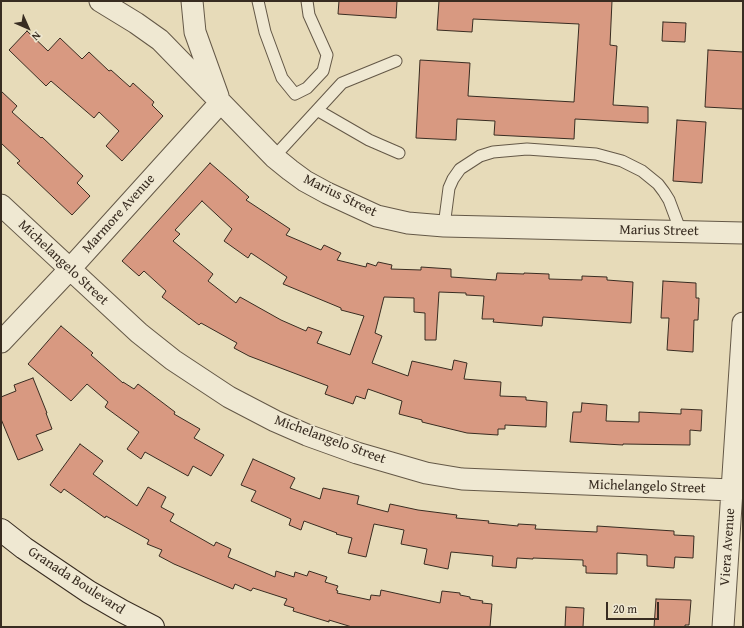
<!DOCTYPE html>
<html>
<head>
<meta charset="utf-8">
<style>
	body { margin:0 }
	#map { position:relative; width:744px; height:628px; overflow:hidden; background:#e7dbb9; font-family:"Gentium Book Plus",serif }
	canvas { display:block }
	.frame { position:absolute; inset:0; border:2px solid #382c21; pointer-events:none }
	.north { position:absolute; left:8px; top:8px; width:40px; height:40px; -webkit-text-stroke:3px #efe8d2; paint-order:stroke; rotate:135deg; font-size:11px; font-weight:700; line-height:16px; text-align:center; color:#382c21 }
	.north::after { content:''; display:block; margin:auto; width:14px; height:18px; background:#382c21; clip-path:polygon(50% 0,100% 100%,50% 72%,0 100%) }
	.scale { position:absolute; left:606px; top:602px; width:53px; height:18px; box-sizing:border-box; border:2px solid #382c21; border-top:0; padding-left:5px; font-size:12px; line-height:14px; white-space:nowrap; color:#382c21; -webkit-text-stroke:3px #efe8d2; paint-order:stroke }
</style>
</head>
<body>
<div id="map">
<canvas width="744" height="628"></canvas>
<div class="frame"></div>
<div class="north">N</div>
<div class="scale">20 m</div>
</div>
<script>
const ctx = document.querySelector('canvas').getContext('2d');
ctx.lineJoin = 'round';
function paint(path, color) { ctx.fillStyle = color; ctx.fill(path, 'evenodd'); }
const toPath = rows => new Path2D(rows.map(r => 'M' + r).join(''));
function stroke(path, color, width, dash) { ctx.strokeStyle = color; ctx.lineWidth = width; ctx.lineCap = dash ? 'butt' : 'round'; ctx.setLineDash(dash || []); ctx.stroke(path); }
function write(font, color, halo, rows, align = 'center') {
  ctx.font = font + ' "Gentium Book Plus",serif'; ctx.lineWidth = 3.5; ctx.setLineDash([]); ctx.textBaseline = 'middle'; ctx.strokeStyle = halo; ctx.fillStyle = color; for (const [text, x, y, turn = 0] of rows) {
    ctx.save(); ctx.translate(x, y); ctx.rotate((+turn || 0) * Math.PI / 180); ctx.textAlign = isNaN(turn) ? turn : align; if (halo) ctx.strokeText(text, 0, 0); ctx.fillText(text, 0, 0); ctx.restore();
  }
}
const building = toPath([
	[339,1,397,1,396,18,338,14,339,1],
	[439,1,612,1,610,45,617,46,613,105,648,107,648,123,575,119,574,139,494,135,495,121,457,119,456,140,416,138,420,60,470,63,468,96,574,102,579,24,473,19,472,32,437,30,439,1],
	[663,22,686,23,685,42,662,41,663,22],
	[27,31,48,51,60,38,82,59,89,52,109,71,111,70,130,87,133,83,154,102,152,105,163,116,122,161,106,146,119,131,99,112,94,118,51,81,46,86,9,50,27,31],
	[708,50,743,52,743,109,705,107,708,50],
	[1,91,17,106,12,112,41,138,42,137,83,176,77,183,90,196,72,215,17,163,20,161,1,143,1,91],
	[677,120,706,122,702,183,673,181,677,120],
	[210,163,249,197,246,200,290,229,286,235,321,250,324,245,341,253,337,260,366,267,367,263,376,266,378,262,392,265,391,269,421,270,421,267,451,269,451,277,496,280,497,273,524,274,524,273,549,274,549,279,582,280,582,276,607,277,607,280,633,282,631,323,543,317,542,326,493,322,494,319,482,319,484,296,466,295,466,293,439,292,436,340,425,340,425,313,414,312,414,298,384,297,375,333,382,336,372,363,408,376,412,361,452,370,454,360,467,363,464,379,501,382,500,396,526,397,526,400,547,402,546,427,505,425,505,429,498,429,498,435,467,433,422,422,422,420,399,414,402,401,368,389,365,399,356,396,353,404,325,394,328,386,249,356,234,348,237,343,201,323,199,325,162,297,166,291,144,271,139,276,122,261,210,163],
	[202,201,232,229,224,241,248,258,251,253,287,277,283,284,341,308,341,310,364,316,350,355,317,343,322,332,308,327,306,331,281,320,240,297,236,303,208,281,213,274,173,241,180,234,175,230,202,201],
	[663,281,696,283,696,298,699,298,698,320,694,320,693,352,667,350,669,318,661,318,663,281],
	[61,326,93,353,91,355,123,383,123,382,134,389,138,384,175,412,174,414,200,429,194,438,224,455,211,476,193,466,188,476,145,452,141,459,127,449,139,432,105,407,108,402,87,384,71,401,28,364,61,326],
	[33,378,47,413,46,413,52,429,36,435,43,450,18,460,1,419,1,397,16,391,14,385,33,378],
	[582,403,607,405,606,421,639,422,639,412,681,414,681,409,702,410,701,431,690,430,690,445,623,444,623,445,570,442,573,412,581,412,582,403],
	[80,444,103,461,93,474,137,506,148,487,166,497,161,507,174,514,170,521,214,546,216,542,231,549,228,557,275,577,276,571,294,577,295,572,307,576,309,571,327,577,325,582,338,586,336,590,338,591,337,593,370,600,371,595,380,596,381,590,440,603,442,591,460,593,460,595,470,597,470,599,483,601,482,603,492,604,490,627,352,627,329,620,329,622,293,611,294,608,284,605,287,599,253,588,251,591,235,584,233,589,174,564,159,556,162,550,147,544,149,540,106,516,105,518,64,489,61,493,50,485,80,444],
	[253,459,295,478,290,488,320,499,323,488,359,496,357,504,388,512,390,504,418,510,457,515,456,518,489,521,488,523,518,526,518,524,536,525,535,529,597,532,597,526,674,531,674,535,694,536,693,558,675,557,674,568,647,566,647,555,617,553,617,574,586,573,586,566,583,566,583,560,533,558,533,559,517,558,516,568,492,566,493,556,451,552,448,569,424,564,427,549,401,544,404,530,374,524,366,557,348,553,352,538,336,534,337,533,304,521,301,530,289,525,291,519,251,501,256,491,241,485,253,459],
	[656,599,691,600,689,625,685,625,685,627,654,627,656,599],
	[566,607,584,608,583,627,565,627,566,607]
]);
paint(building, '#d89981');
stroke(building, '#382c21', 1);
const lane = toPath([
	[258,1,265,32,282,78,295,94,307,88,323,71,327,55,309,15,307,1],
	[317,110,369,140,399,153],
	[274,157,342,83,396,61],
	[444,226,449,188,453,179,460,169,480,156,493,152,527,149,596,154,622,161,642,171,658,184,664,192,669,200,681,232]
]);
const street = toPath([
	[100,1,136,23,160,40,274,157,290,170,305,181,327,193,377,216,408,223,444,226,743,233],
	[192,1,195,32,218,96],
	[1,205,139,333,173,360,229,397,275,421,307,435,357,453,426,473,462,479,732,490],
	[1,342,69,270,220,103],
	[723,627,743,323]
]);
const secondary = toPath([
	[1,530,24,548,89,592,122,611,153,627]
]);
stroke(lane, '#645847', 13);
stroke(street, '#645847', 23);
stroke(secondary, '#382c21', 24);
stroke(lane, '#efe8d2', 11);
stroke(street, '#efe8d2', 21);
stroke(secondary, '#efe8d2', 22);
write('14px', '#382c21', '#efe8d2', [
	["Marius Street",340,196,26],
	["Marmore Avenue",119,214,-48],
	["Marius Street",659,231,1],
	["Michelangelo Street",63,263,43],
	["Michelangelo Street",330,440,20],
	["Michelangelo Street",647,487,2],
	["Viera Avenue",728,547,-86],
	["Granada Boulevard",76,581,33]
]);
</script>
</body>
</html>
